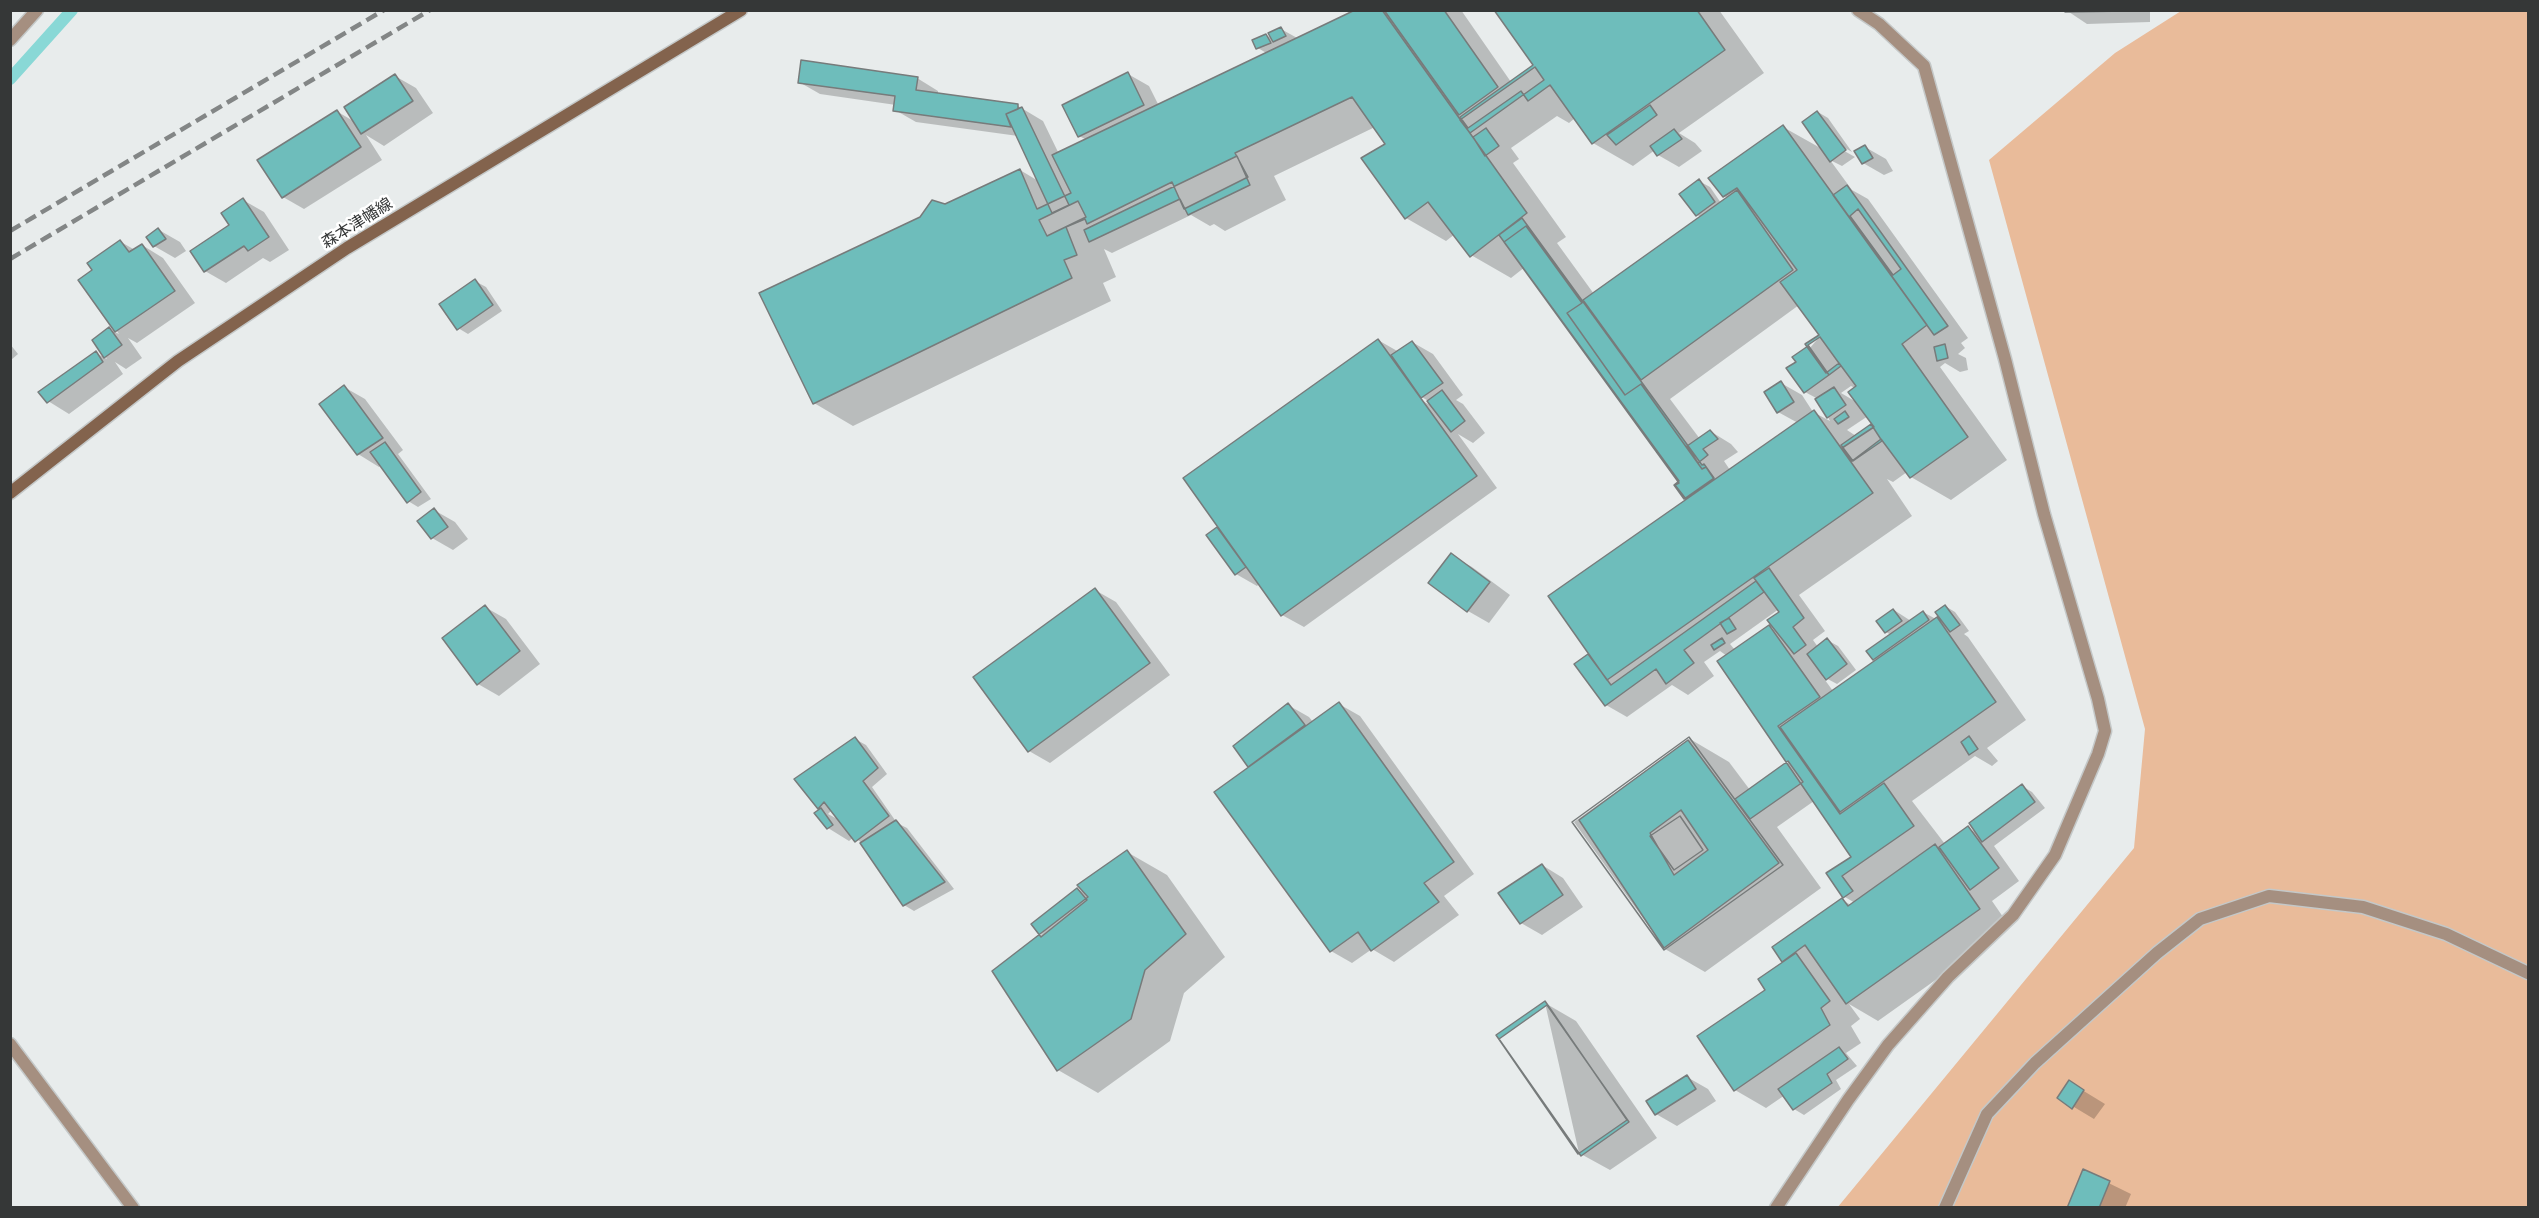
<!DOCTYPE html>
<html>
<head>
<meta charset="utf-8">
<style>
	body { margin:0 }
	#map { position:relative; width:2539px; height:1218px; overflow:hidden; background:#e8ecec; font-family:Lato,sans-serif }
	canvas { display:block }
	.frame { position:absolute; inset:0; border:12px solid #353737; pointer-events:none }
</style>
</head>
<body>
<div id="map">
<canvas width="2539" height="1218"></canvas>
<div class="frame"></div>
</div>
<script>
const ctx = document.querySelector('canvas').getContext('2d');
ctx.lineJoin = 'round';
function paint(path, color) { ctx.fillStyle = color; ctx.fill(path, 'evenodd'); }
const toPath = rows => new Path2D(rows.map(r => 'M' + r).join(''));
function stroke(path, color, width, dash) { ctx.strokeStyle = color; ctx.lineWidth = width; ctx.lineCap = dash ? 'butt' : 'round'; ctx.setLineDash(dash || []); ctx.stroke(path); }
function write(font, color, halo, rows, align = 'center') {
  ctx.font = font + ' Lato,"Noto Sans JP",sans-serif'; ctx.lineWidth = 5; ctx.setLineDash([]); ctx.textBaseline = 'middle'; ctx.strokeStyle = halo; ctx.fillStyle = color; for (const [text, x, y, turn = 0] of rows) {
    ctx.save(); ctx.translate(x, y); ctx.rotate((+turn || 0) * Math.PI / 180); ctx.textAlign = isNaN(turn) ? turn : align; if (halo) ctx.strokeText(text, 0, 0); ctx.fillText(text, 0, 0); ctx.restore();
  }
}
paint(toPath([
	[2181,11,2528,11,2528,1207,1837,1208,2134,848,2145,729,1989,160,2115,53]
]), '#e9bb9a');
paint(toPath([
	[1345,10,1461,10,1511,82,1535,65,1496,10,1719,10,1764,73,1679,133,1695,143,1702,151,1679,167,1658,155,1655,150,1633,166,1593,143,1575,118,1569,123,1557,116,1511,148,1519,159,1513,163,1566,237,1557,243,1594,294,1701,217,1697,215,1699,181,1710,187,1721,203,1728,198,1724,196,1783,127,1824,150,1818,112,1828,118,1852,152,1840,145,1839,148,1855,157,1842,166,1830,160,1852,190,1868,199,1968,338,1961,343,1965,348,1958,354,1966,358,1968,370,1960,372,1945,363,1940,367,2007,460,1951,500,1911,477,1907,472,1893,482,1887,479,1912,516,1799,595,1825,631,1813,640,1818,647,1827,640,1838,646,1856,670,1837,684,1822,676,1833,691,1877,660,1874,658,1891,635,1886,632,1894,610,1911,621,1923,612,1945,624,1945,606,1955,612,1969,631,1964,634,1968,637,2026,720,1987,748,1998,761,1992,766,1975,756,1912,801,1945,844,1968,828,1978,834,2022,786,2032,792,2045,808,1994,846,2019,881,1992,901,2010,927,1878,1021,1849,1004,1860,1019,1851,1026,1861,1043,1846,1053,1857,1066,1836,1080,1841,1089,1804,1115,1794,1109,1785,1095,1766,1108,1735,1090,1767,990,1784,963,1774,947,1842,900,1851,905,1855,903,1845,897,1828,873,1853,858,1814,801,1777,827,1821,888,1705,972,1665,949,1574,822,1690,739,1729,762,1750,790,1788,763,1727,656,1720,651,1704,662,1714,676,1688,695,1672,685,1627,717,1606,705,1589,656,1594,659,1688,499,1685,498,1680,482,1525,267,1511,278,1471,255,1455,234,1446,241,1406,218,1387,145,1375,127,1274,176,1286,200,1225,231,1214,224,1210,226,1191,215,1112,253,1104,249,1116,277,1103,283,1111,301,853,426,814,403,945,205,1020,170,1040,182,1018,136,916,122,895,110,896,105,820,94,799,82,917,78,938,91,938,94,1018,106,1043,121,1059,154,1087,140,1079,136,1128,74,1149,86,1159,106,1268,54,1258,48,1266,35,1273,39,1281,29,1299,39,1351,14],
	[1799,305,1821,335,1798,362,1805,392,1818,399,1830,421,1813,412,1802,395,1781,383,1778,412,1798,423,1730,470,1724,461,1738,452,1731,444,1710,431,1700,439,1670,399],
	[1851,386,1855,388,1858,403,1841,393],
	[1868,416,1877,429,1871,426,1856,436,1847,430],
	[1779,609,1782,613,1780,633,1769,627,1735,650,1730,644],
	[2066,10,2150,10,2150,22,2087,24],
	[395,76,416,88,433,113,384,146,366,135,382,160,304,209,283,197,338,112,355,122],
	[1865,147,1886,159,1893,171,1884,175,1863,163],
	[243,200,264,212,289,250,270,262,263,258,226,283,205,271],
	[159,230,180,242,186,251,175,258,154,246],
	[121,242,135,250,142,245,163,258,195,303,137,343,128,338,142,358,126,369,115,362,123,374,69,414,48,401,96,353,107,359,94,340,109,329,119,334,80,280,94,270],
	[475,281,486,287,502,311,468,334,458,328],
	[1378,340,1399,352,1412,342,1433,354,1463,395,1456,400,1463,404,1485,433,1473,443,1458,434,1497,488,1304,627,1282,615,1260,583,1257,586,1236,574,1208,535,1220,527],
	[1415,393,1430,402,1430,405,1414,396],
	[10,344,18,354,11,360,10,360],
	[344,387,365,399,403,450,398,454,431,499,418,507,408,501,381,465,379,467,358,454,321,404],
	[434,510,455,522,468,539,453,550,432,538],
	[1451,555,1472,567,1510,595,1489,623,1468,611],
	[1095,590,1116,602,1170,675,1050,763,1029,751],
	[485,607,506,619,540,664,499,696,478,684,444,639],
	[1339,704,1360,716,1474,874,1444,896,1459,915,1394,962,1372,949,1352,963,1331,951,1250,768,1235,746,1288,705,1309,717,1313,722],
	[855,739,866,745,887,774,872,787,897,823,907,828,954,889,914,911,904,905,863,844,854,837,849,841,828,828,822,809,819,808],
	[832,810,841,821,828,814],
	[1127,852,1167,875,1225,957,1184,993,1170,1041,1098,1093,1058,1070,1041,935,1078,889,1088,895],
	[1542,865,1563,878,1583,907,1542,935,1521,923],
	[1545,1003,1576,1021,1657,1138,1610,1170,1579,1153],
	[1687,1077,1708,1089,1716,1101,1677,1126,1656,1114],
	[2069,1082,2105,1104,2094,1119,2059,1098],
	[2084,1171,2131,1194,2125,1208,2069,1208]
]), '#0003');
stroke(toPath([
	[10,79,72,10]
]), '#89d8d6', 12);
const building = toPath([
	[1355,10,1382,10,1527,213,1470,257,1428,202,1405,219,1361,158,1385,144,1352,97,1235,153,1248,177,1184,209,1172,182,1087,224,1085,219,1066,227,1077,255,1064,260,1072,278,813,404,759,293,920,217,932,200,945,204,1020,169,1037,209,1071,193,1052,155,1355,10],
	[1384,10,1444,10,1498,87,1459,115,1384,10],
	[1494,10,1697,10,1725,50,1592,144,1550,85,1528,101,1521,91,1468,128,1460,117,1533,65,1494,10],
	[2065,10,2129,10,2129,11,2065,12,2065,10],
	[1281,27,1286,36,1273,42,1268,33,1281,27],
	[1266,34,1271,43,1256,49,1252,40,1266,34],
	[801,60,918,77,916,90,1018,104,1018,109,1006,114,1011,127,893,111,895,96,798,83,801,60],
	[1535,67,1544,80,1470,133,1460,120,1535,67],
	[1128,72,1144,105,1078,137,1062,105,1128,72],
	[395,74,413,101,361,134,344,107,395,74],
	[1650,105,1657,115,1616,145,1607,135,1650,105],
	[1022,107,1069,205,1052,213,1006,114,1022,107],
	[337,110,361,147,282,198,257,160,337,110],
	[1817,111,1846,150,1830,162,1802,122,1817,111],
	[1783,125,1927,325,1902,344,1968,437,1910,478,1881,439,1852,461,1842,448,1874,427,1848,392,1856,386,1839,363,1826,373,1805,344,1819,335,1780,282,1797,270,1737,188,1723,197,1708,178,1783,125],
	[1486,128,1499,146,1485,156,1473,137,1486,128],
	[1674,129,1682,139,1657,156,1650,146,1674,129],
	[1865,145,1873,158,1862,164,1854,151,1865,145],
	[1237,156,1250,185,1188,215,1180,199,1089,242,1084,230,1237,156],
	[1699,179,1715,202,1696,216,1679,194,1699,179],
	[1847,185,1948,326,1934,335,1833,195,1847,185],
	[1737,190,1793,270,1641,380,1583,300,1737,190],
	[243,198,269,237,248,251,244,246,204,272,190,251,229,225,221,213,243,198],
	[1078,201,1086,217,1047,236,1039,220,1078,201],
	[1858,209,1901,269,1893,275,1850,216,1858,209],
	[1522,218,1702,465,1704,464,1714,478,1684,499,1674,485,1679,481,1499,235,1522,218],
	[1526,226,1582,303,1567,313,1625,395,1641,384,1702,469,1706,467,1714,479,1686,499,1675,485,1679,483,1504,242,1526,226],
	[1526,226,1582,303,1567,313,1625,395,1641,384,1702,469,1706,467,1714,479,1686,499,1675,485,1679,483,1504,242,1526,226],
	[158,228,166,239,153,247,146,237,158,228],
	[120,240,129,252,142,244,175,291,115,332,78,280,92,270,87,263,120,240],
	[475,279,493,305,457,330,439,304,475,279],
	[109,327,122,345,104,358,92,340,109,327],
	[1820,337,1841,366,1829,375,1808,345,1820,337],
	[1378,339,1477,476,1281,616,1183,478,1378,339],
	[1412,341,1443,383,1421,398,1391,355,1412,341],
	[1945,344,1948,358,1937,361,1934,347,1945,344],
	[1808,346,1829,375,1804,393,1786,368,1796,362,1792,357,1808,346],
	[96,351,103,362,47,403,38,392,96,351],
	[1781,381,1794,402,1777,413,1764,392,1781,381],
	[344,385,383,438,357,455,319,404,344,385],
	[1834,387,1846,405,1827,418,1815,399,1834,387],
	[1442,390,1465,421,1451,432,1427,401,1442,390],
	[1814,410,1873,493,1607,680,1548,596,1814,410],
	[1845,411,1849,417,1838,424,1834,419,1845,411],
	[1871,424,1882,441,1853,461,1841,445,1871,424],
	[1710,430,1718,439,1703,449,1708,455,1698,463,1687,446,1710,430],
	[385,442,421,492,407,503,370,452,385,442],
	[434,508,448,527,431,539,417,521,434,508],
	[1217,527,1246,567,1235,575,1206,535,1217,527],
	[1451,553,1490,582,1467,612,1428,583,1451,553],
	[1769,568,1804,618,1793,627,1806,645,1794,654,1767,620,1779,612,1754,578,1769,568],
	[1756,581,1764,592,1684,650,1694,663,1666,684,1656,669,1605,706,1574,664,1588,654,1611,685,1756,581],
	[1095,588,1150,663,1028,752,973,677,1095,588],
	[485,605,520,651,477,685,442,638,485,605],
	[1945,605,1960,625,1950,632,1935,612,1945,605],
	[1893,609,1902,621,1885,633,1876,621,1893,609],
	[1923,611,1929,620,1873,660,1866,651,1923,611],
	[1937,617,1996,702,1840,812,1780,727,1937,617],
	[1729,618,1736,629,1727,634,1720,623,1729,618],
	[1769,625,1820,697,1778,726,1840,814,1884,783,1914,826,1842,876,1853,891,1843,898,1826,873,1851,857,1717,661,1769,625],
	[1722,638,1725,643,1714,650,1711,645,1722,638],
	[1827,638,1847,664,1826,680,1807,654,1827,638],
	[1339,702,1454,862,1424,883,1439,902,1371,951,1358,932,1330,952,1214,792,1339,702],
	[1288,703,1305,725,1248,767,1233,746,1288,703],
	[1969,736,1978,749,1969,755,1961,742,1969,736],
	[855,737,878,768,863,781,889,816,855,842,824,802,818,809,794,779,855,737],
	[1689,737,1783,865,1664,950,1572,822,1689,737],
	[1680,816,1703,850,1674,870,1650,836,1680,816],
	[1689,737,1783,865,1664,950,1572,822,1689,737],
	[1688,740,1779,863,1664,948,1579,820,1688,740],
	[1681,810,1708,850,1674,875,1650,833,1681,810],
	[1788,761,1803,782,1750,819,1735,799,1788,761],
	[2022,784,2035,802,1982,842,1969,823,2022,784],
	[821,808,833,825,827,829,814,813,821,808],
	[1680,816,1703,850,1674,870,1650,836,1680,816],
	[896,820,945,882,903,906,860,843,896,820],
	[1968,826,1999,868,1970,890,1939,847,1968,826],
	[1935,844,1980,909,1846,1004,1805,945,1782,962,1772,947,1842,898,1848,906,1935,844],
	[1127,850,1186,934,1145,970,1131,1019,1057,1071,992,971,1088,897,1077,885,1127,850],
	[1542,864,1563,895,1520,924,1498,893,1542,864],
	[1077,888,1087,900,1041,937,1031,924,1077,888],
	[1796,953,1830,1001,1821,1008,1830,1025,1734,1091,1697,1036,1765,990,1758,979,1796,953],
	[1545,1001,1627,1120,1578,1154,1496,1035,1545,1001],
	[1547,1005,1629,1122,1581,1156,1499,1039,1547,1005],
	[1839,1047,1848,1059,1827,1074,1832,1083,1793,1110,1778,1089,1839,1047],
	[1687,1075,1696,1089,1655,1115,1646,1101,1687,1075],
	[2069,1080,2084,1090,2072,1109,2057,1098,2069,1080],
	[2083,1169,2110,1181,2099,1208,2067,1208,2083,1169]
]);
paint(building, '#6ebdbb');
stroke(building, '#777b7b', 1.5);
const street = toPath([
	[10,40,37,10],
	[10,1044,133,1208],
	[1776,1208,1848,1100,1888,1045,1948,977,2013,915,2055,855,2098,754,2105,731,2098,699,2044,514,2005,359,1924,66,1879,24,1858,10],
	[1945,1208,1987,1114,2035,1063,2157,953,2200,919,2269,896,2363,907,2446,934,2528,973]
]);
const secondary = toPath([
	[10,493,178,361,347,248,741,10]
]);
stroke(street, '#c4c8c8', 15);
stroke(secondary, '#c4c8c8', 15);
stroke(street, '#a58f80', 12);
stroke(secondary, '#83634d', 12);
stroke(toPath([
	[10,231,384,10],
	[10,259,430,10]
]), '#838686', 4.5, [12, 6]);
write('16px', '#353737', '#fff', [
	["森本津幡線",357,223,-32]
]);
</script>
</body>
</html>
